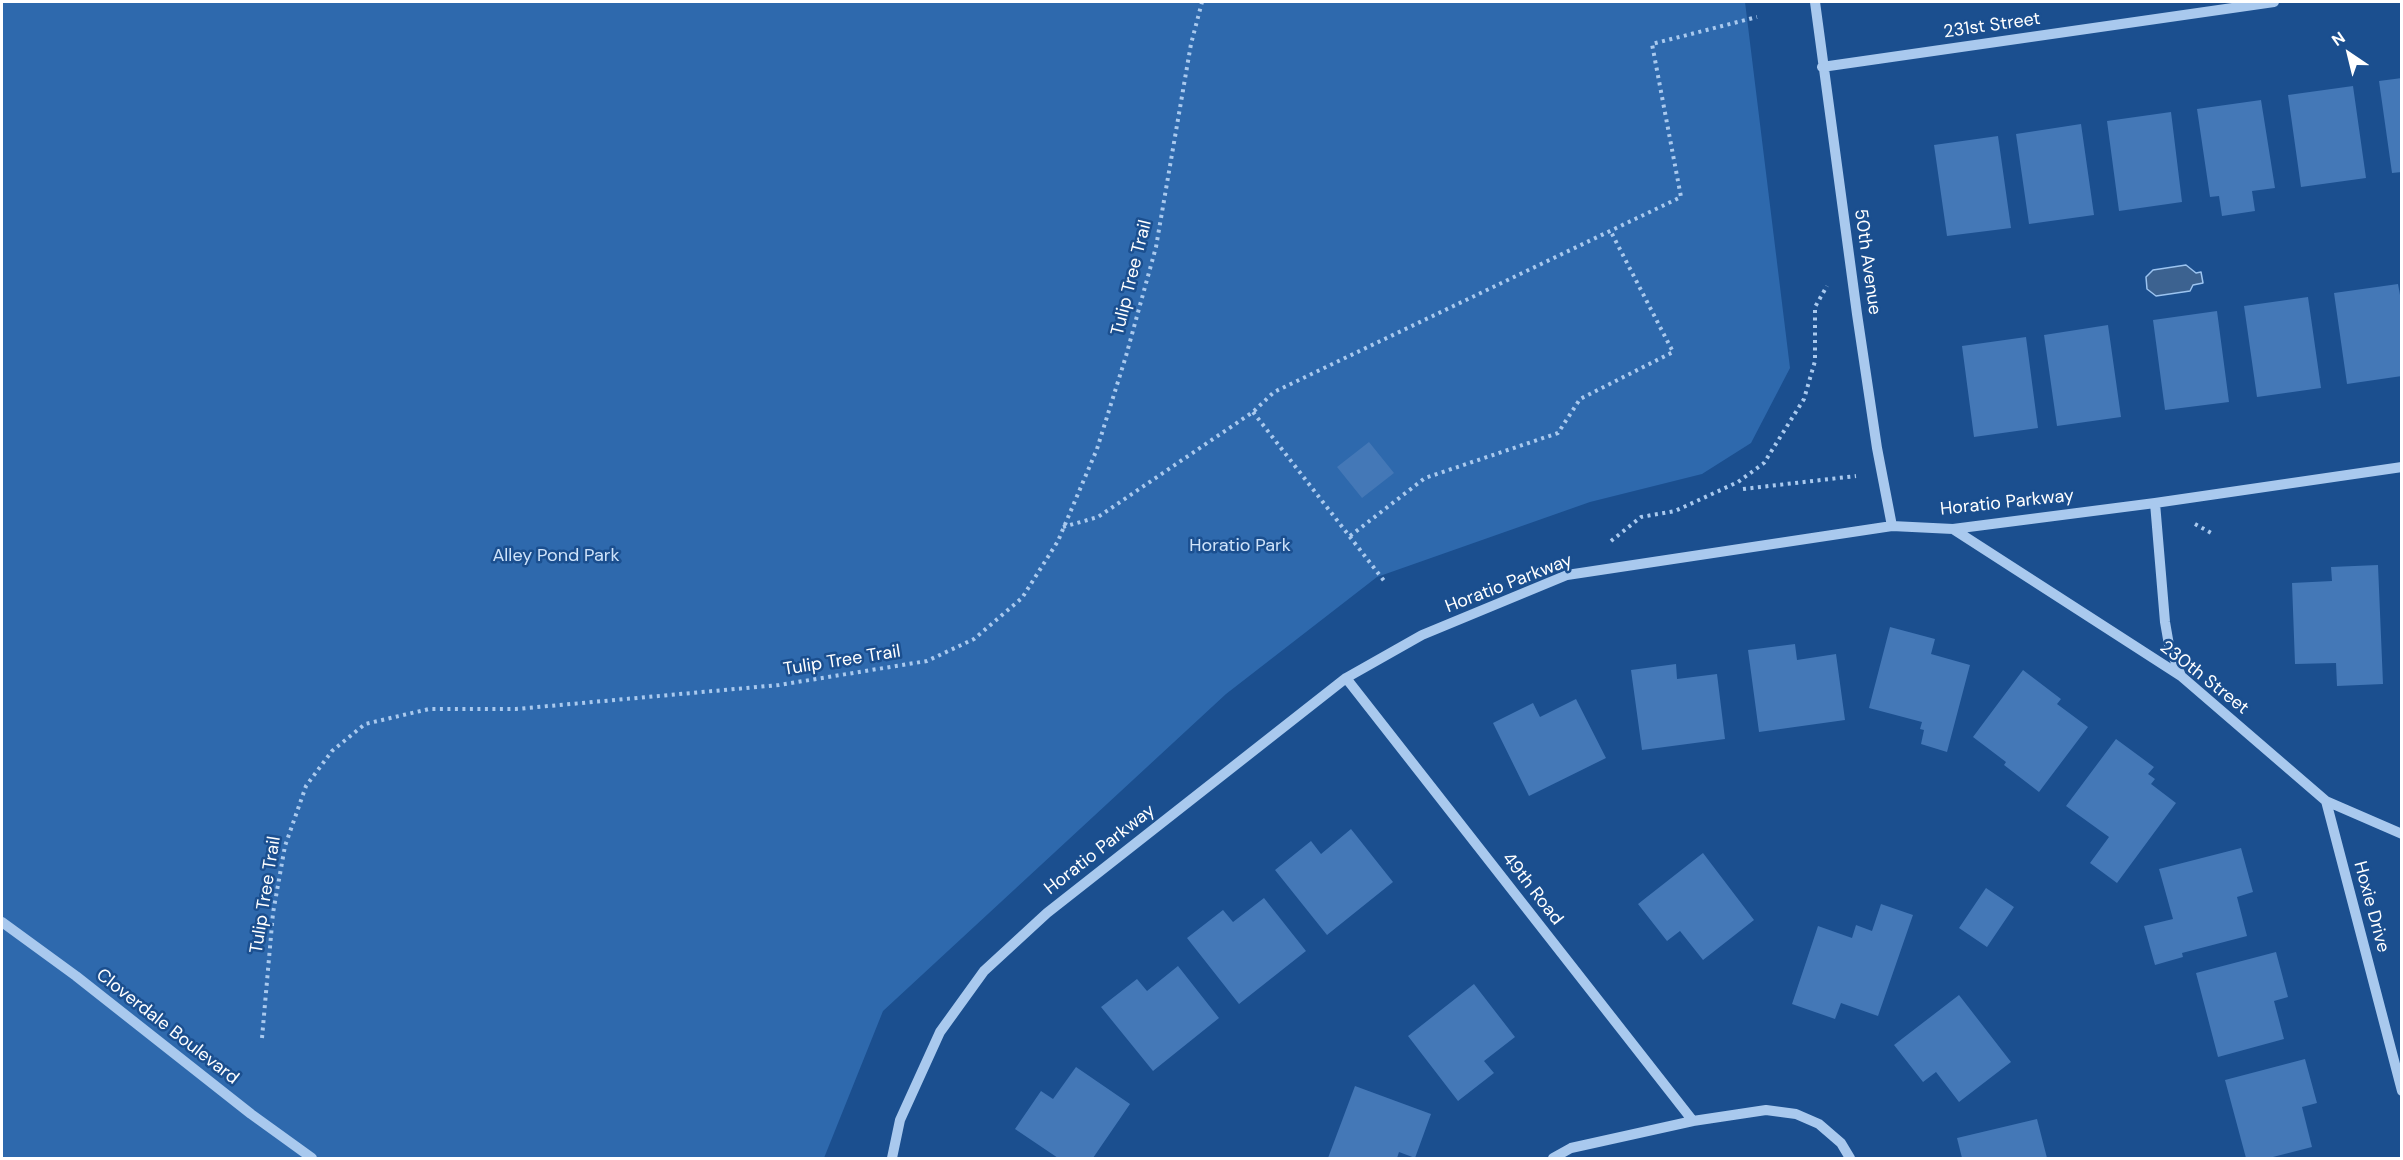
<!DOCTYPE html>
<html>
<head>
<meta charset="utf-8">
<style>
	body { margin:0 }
	#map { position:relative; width:2403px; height:1160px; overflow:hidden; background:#1b4f8f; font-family:"DM Sans",sans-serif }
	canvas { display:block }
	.frame { position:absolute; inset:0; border:3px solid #fff; pointer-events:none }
	.north { position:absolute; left:2319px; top:24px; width:60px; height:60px; -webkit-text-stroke:4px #1b4f8f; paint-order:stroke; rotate:325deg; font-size:16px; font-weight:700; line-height:24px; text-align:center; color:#fff }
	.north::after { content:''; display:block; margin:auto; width:21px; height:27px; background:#fff; clip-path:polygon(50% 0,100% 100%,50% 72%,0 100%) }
</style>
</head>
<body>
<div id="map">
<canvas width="2403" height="1160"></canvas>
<div class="frame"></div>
<div class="north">N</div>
</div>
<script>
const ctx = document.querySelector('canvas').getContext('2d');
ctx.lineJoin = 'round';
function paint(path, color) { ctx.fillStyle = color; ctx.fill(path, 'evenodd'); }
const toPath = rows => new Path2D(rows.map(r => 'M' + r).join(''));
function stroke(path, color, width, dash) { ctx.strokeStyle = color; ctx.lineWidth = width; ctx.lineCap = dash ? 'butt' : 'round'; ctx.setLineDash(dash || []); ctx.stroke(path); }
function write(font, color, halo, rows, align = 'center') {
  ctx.font = font + ' "DM Sans",sans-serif'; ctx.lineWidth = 5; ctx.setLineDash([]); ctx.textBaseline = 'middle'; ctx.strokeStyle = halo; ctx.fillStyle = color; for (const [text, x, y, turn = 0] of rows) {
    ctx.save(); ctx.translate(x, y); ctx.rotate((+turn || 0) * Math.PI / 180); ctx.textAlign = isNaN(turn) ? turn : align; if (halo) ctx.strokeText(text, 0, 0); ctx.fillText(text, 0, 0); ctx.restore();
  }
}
paint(toPath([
	[2,2,1745,2,1790,368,1751,443,1702,474,1590,502,1377,577,1226,694,883,1011,824,1158,2,1158]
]), '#2e69ad');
const water = toPath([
	[2186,265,2196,273,2201,272,2203,283,2193,285,2190,291,2156,296,2147,289,2146,277,2153,270,2186,265]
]);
paint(water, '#3c6290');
stroke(water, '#9cc4f0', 1.5);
paint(toPath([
	[2402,78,2402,172,2392,173,2379,81],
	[2353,86,2366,178,2301,187,2288,95],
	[2261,100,2275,188,2252,191,2255,211,2222,216,2219,196,2210,197,2197,109],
	[2171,112,2182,202,2119,211,2107,121],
	[2081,124,2094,215,2029,224,2016,134],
	[1998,136,2011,228,1947,236,1934,145],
	[2398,284,2402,306,2402,376,2347,384,2334,293],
	[2308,297,2321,388,2257,397,2244,306],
	[2217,311,2229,402,2165,410,2153,320],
	[2108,325,2121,417,2057,426,2044,335],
	[2026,337,2038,428,1974,437,1962,346],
	[1369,442,1394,473,1362,498,1337,467],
	[2378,565,2383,684,2337,686,2336,663,2295,664,2292,583,2332,581,2331,567],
	[1890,627,1935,639,1931,654,1970,665,1947,752,1921,744,1924,730,1920,729,1922,722,1869,708],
	[1795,644,1797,660,1836,654,1845,720,1759,732,1748,650],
	[1676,664,1677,679,1717,674,1725,739,1642,750,1631,670],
	[2023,670,2061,699,2057,704,2088,727,2039,792,2004,765,2006,762,1973,737],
	[1576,699,1606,758,1529,796,1493,723,1533,703,1540,717],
	[2116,739,2154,767,2148,774,2155,779,2151,784,2176,803,2117,883,2090,863,2109,837,2066,806],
	[1351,829,1393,882,1327,935,1275,870,1311,841,1321,854],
	[2241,848,2253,892,2237,897,2247,936,2182,953,2183,957,2155,965,2144,926,2173,919,2159,869],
	[1703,853,1754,920,1703,960,1680,931,1667,941,1638,904],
	[1986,888,2014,907,1987,947,1959,928],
	[1264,898,1306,951,1239,1004,1187,938,1223,910,1233,922],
	[1881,904,1913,915,1878,1016,1841,1003,1835,1019,1792,1004,1818,926,1852,938,1856,925,1872,931],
	[2276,952,2288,997,2274,1001,2284,1039,2218,1057,2196,973],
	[1178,966,1219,1018,1153,1071,1101,1007,1137,979,1147,991],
	[1474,984,1515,1037,1484,1061,1494,1073,1458,1101,1408,1036],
	[1959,995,2011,1062,1959,1102,1936,1072,1923,1082,1894,1045],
	[2305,1059,2317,1103,2302,1107,2312,1147,2269,1158,2246,1158,2225,1080],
	[1076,1067,1130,1104,1093,1158,1058,1158,1015,1129,1041,1091,1053,1099],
	[1355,1086,1431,1114,1415,1158,1399,1152,1397,1158,1328,1158],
	[2037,1119,2047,1158,1962,1158,1957,1138]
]), '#4478b7');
stroke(toPath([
	[1253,412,1385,582],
	[1743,489,1856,476],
	[2195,524,2213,534],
	[1063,527,1098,517,1253,412,1274,392,1681,197,1652,44,1757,17],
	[1350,536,1425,478,1558,433,1580,399,1673,352,1610,230],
	[1611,541,1641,517,1675,511,1738,482,1764,463,1804,399,1815,361,1815,307,1827,286],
	[262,1038,273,913,285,846,306,786,332,751,365,724,429,709,516,709,779,685,927,661,974,639,1022,598,1058,541,1097,449,1126,356,1156,247,1191,44,1202,2]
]), '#a9c9ee', 4, [3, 4.5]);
stroke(toPath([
	[1815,2,1857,314,1877,448,1892,526],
	[1822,67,2274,2],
	[2155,503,2165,622,2169,645,2181,676],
	[1953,529,2181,676,2326,801,2402,834],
	[1346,678,1693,1121],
	[2326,801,2402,1091],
	[2,922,76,976,251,1114,312,1158],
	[892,1158,900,1120,940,1032,984,971,1047,913,1346,678,1422,635,1567,575,1892,526,1953,529,2155,503,2402,467],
	[1553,1158,1571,1148,1693,1121,1766,1110,1796,1114,1819,1124,1841,1143,1850,1158]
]), '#a9c9ee', 10);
write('18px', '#fff', '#1b4f8f', [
	["231st Street",1992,26,-8],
	["50th Avenue",1867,262,82],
	["Tulip Tree Trail",1132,278,-76],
	["Horatio Parkway",2007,503,-6],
	["Horatio Parkway",1509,584,-21],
	["Tulip Tree Trail",842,661,-9],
	["230th Street",2204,678,38],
	["Horatio Parkway",1100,850,-38],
	["49th Road",1532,889,52],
	["Tulip Tree Trail",266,895,-81],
	["Hoxie Drive",2371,907,75],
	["Cloverdale Boulevard",167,1027,38]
]);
write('18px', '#cfe3fa', '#1b4f8f', [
	["Horatio Park",1240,546],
	["Alley Pond Park",556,556]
]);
</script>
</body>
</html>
